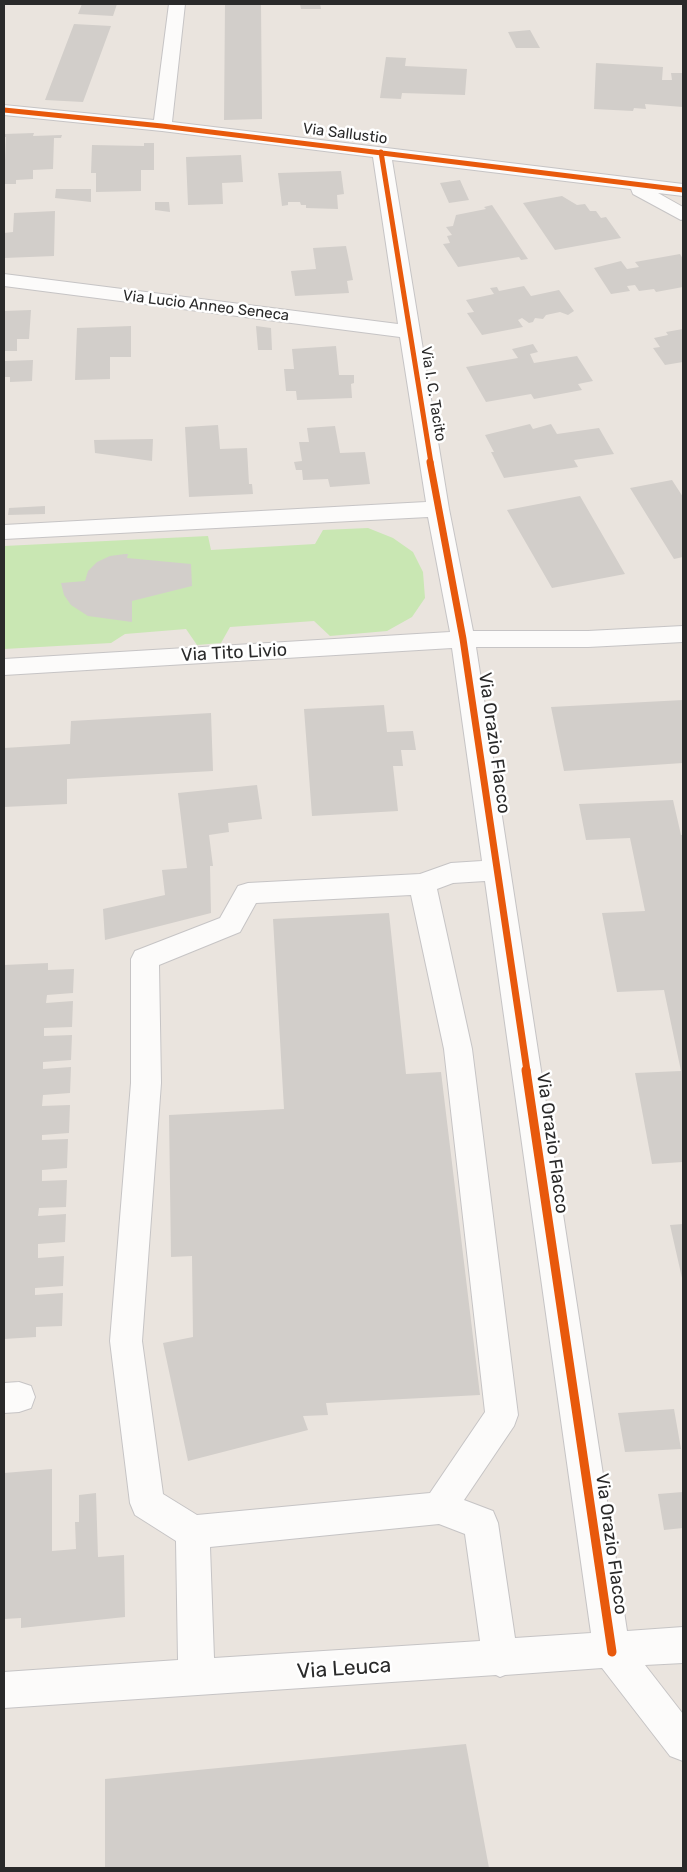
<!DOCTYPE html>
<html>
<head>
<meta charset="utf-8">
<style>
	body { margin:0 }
	#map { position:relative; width:687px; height:1872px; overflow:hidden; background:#eae4de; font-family:Rubik,sans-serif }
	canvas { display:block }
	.frame { position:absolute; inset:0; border:5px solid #2a2a2a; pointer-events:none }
</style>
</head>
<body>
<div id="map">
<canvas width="687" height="1872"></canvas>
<div class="frame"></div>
</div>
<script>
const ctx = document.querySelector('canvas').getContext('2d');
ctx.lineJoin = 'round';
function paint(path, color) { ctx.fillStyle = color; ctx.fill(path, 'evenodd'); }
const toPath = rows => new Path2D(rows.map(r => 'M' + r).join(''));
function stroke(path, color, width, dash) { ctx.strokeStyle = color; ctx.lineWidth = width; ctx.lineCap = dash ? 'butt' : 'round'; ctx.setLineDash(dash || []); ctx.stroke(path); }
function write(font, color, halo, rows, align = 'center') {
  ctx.font = font + ' Rubik,sans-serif'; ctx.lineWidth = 5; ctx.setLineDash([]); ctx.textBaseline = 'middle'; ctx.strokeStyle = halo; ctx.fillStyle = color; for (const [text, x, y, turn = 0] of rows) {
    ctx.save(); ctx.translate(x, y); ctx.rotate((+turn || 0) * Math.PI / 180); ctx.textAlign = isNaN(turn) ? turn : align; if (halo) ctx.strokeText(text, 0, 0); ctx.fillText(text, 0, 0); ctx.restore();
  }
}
paint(toPath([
	[368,528,393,538,413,552,423,572,425,598,412,617,387,631,330,636,314,621,230,627,221,643,197,645,186,629,125,634,111,643,4,649,4,546,208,536,211,550,315,544,323,530]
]), '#c9e7b3');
paint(toPath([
	[82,4,117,4,113,16,78,14],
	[261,4,262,119,224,120,225,5],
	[300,4,320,4,321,9,301,9],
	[74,24,111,26,83,102,45,100],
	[530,30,540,48,516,48,508,32],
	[386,57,406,58,405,66,467,69,465,95,402,93,401,99,380,98],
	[596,63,663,67,662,80,672,80,671,73,683,73,683,107,645,104,646,109,634,108,633,111,594,109],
	[34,133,33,136,62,135,61,138,54,138,53,169,33,170,33,179,16,180,16,184,4,184,6,137,4,137,4,134],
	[144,143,154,143,154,170,141,170,141,191,96,192,96,173,91,173,92,145,144,146],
	[241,155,243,182,222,183,223,204,188,205,186,157],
	[341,171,344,194,337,195,338,209,306,208,306,205,301,205,300,202,288,202,288,205,282,206,278,173],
	[460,180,469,200,449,203,440,183],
	[56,189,91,189,91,202,55,198],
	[562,196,577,205,585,204,590,211,596,211,601,218,606,217,621,238,555,250,523,203],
	[155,202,169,202,170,212,155,210],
	[492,205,528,259,521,260,519,257,458,267,443,244,450,243,447,236,452,235,446,227,453,226,456,215,486,209,484,207],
	[55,211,54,256,4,258,4,233,13,232,14,213],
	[346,246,353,280,347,281,349,293,295,296,291,271,316,269,313,248],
	[680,254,683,259,683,287,656,292,654,289,639,291,635,285,627,286,630,291,611,294,594,268,621,261,627,269,639,267,635,262],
	[524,286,531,296,559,290,574,311,568,315,560,312,546,315,543,319,535,318,533,322,529,323,522,318,518,320,523,327,482,335,467,313,474,312,466,300,494,294,490,288,497,287,499,291],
	[31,310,29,339,17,339,17,351,4,351,4,311],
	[131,326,131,357,110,357,110,379,75,380,77,328],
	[256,326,271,328,272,350,258,350],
	[683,329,683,362,665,365,653,348,660,347,654,338,668,335,666,332],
	[533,344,538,352,530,354,534,363,577,356,593,381,578,384,582,390,534,399,531,394,486,402,466,367,518,358,512,349],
	[336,346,339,375,354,375,354,383,351,384,352,398,297,400,296,391,286,391,284,369,294,369,292,349],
	[33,360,32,381,10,382,10,377,4,377,5,361],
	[530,424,533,429,551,424,557,434,599,428,614,454,574,460,578,467,504,478,491,452,494,452,485,435],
	[218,425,220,449,247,448,249,484,252,484,253,494,189,497,185,427],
	[335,426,340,453,365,452,370,484,330,487,328,479,303,480,302,470,296,470,294,462,302,461,299,442,309,442,307,428],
	[153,439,152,461,95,453,94,440],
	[672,480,683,497,683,557,674,559,630,488],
	[580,496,625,574,552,588,507,510],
	[45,506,45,514,8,515,9,508],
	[125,554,128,554,127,558,191,564,192,586,132,601,132,622,88,616,71,605,64,595,61,583,85,581,88,571,97,562,110,556],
	[683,700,683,763,564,771,551,707],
	[384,705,387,732,413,731,416,750,401,750,403,766,393,766,398,811,312,816,304,709],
	[211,713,213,771,67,779,67,804,4,807,4,748,70,744,71,721],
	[257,785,262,819,228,823,229,832,209,835,213,866,210,866,211,913,105,940,103,909,165,895,162,870,187,868,178,793],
	[673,800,681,835,683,835,683,1162,652,1164,635,1073,681,1071,664,990,617,992,602,913,645,911,630,838,586,840,579,804],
	[389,913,406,1074,441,1072,480,1395,326,1403,328,1415,303,1416,308,1430,188,1461,163,1343,193,1337,192,1256,171,1257,169,1115,284,1109,273,919],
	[48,963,48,970,74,969,73,993,47,995,46,1003,73,1001,72,1027,44,1028,44,1036,72,1035,71,1060,43,1062,43,1069,71,1067,70,1093,43,1095,42,1106,70,1105,69,1133,42,1135,42,1140,68,1139,67,1168,42,1170,42,1181,67,1180,66,1207,39,1208,38,1216,66,1214,65,1242,38,1244,38,1258,64,1256,63,1286,35,1288,35,1295,63,1293,62,1326,36,1327,36,1337,4,1339,4,965],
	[683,1224,683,1278,682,1278,670,1225],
	[674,1409,681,1449,625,1452,618,1413],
	[52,1469,52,1551,76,1549,75,1522,79,1522,79,1495,96,1493,98,1557,124,1555,125,1617,21,1628,21,1618,4,1619,4,1473],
	[683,1492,683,1528,664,1530,658,1494],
	[466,1744,489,1868,105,1868,105,1779]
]), '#d2ceca');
const minor = toPath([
	[169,4,185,4,172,122,683,184,683,196,658,193,683,207,683,219,681,220,633,194,631,189,392,160,449,509,473,631,588,631,683,626,683,642,588,647,476,647,627,1631,683,1627,683,1663,645,1665,683,1714,683,1761,670,1756,602,1668,505,1675,500,1677,496,1675,4,1708,4,1672,178,1660,176,1541,135,1515,130,1503,110,1341,131,1083,131,959,135,951,220,918,238,886,248,883,420,874,451,863,482,861,452,648,4,675,4,659,450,632,428,517,4,539,4,525,426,502,400,337,4,286,4,274,398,324,373,157,162,131,4,115,4,105,154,120,169,4],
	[485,881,591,1633,515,1638,498,1523,493,1511,464,1500,514,1426,518,1415,472,1049,437,889,453,883,485,881],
	[411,895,444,1049,485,1412,430,1493,197,1515,163,1494,142,1341,161,1083,159,965,240,932,256,903,411,895],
	[439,1524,465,1534,480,1641,214,1658,210,1547,439,1524],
	[19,1382,31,1386,35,1397,31,1408,19,1412,4,1413,4,1383,19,1382]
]);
stroke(minor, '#c6c4c5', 2);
paint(minor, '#fcfbfa');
stroke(toPath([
	[4,110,162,126,683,190],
	[381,152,431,463]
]), '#e8590c', 5);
stroke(toPath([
	[430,462,463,639,527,1071]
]), '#e8590c', 7);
stroke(toPath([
	[526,1070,612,1652]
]), '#e8590c', 9);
write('15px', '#2a2a2a', '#fff', [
	["Via Sallustio",345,134,7],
	["Via Lucio Anneo Seneca",206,306,7],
	["Via I. C. Tacito",433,394,81]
]);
write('18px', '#2a2a2a', '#fff', [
	["Via Tito Livio",234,653,-3],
	["Via Orazio Flacco",494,743,82],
	["Via Orazio Flacco",552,1143,82],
	["Via Orazio Flacco",611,1544,82]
]);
write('21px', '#2a2a2a', '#fff', [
	["Via Leuca",344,1669,-4]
]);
</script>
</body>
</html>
